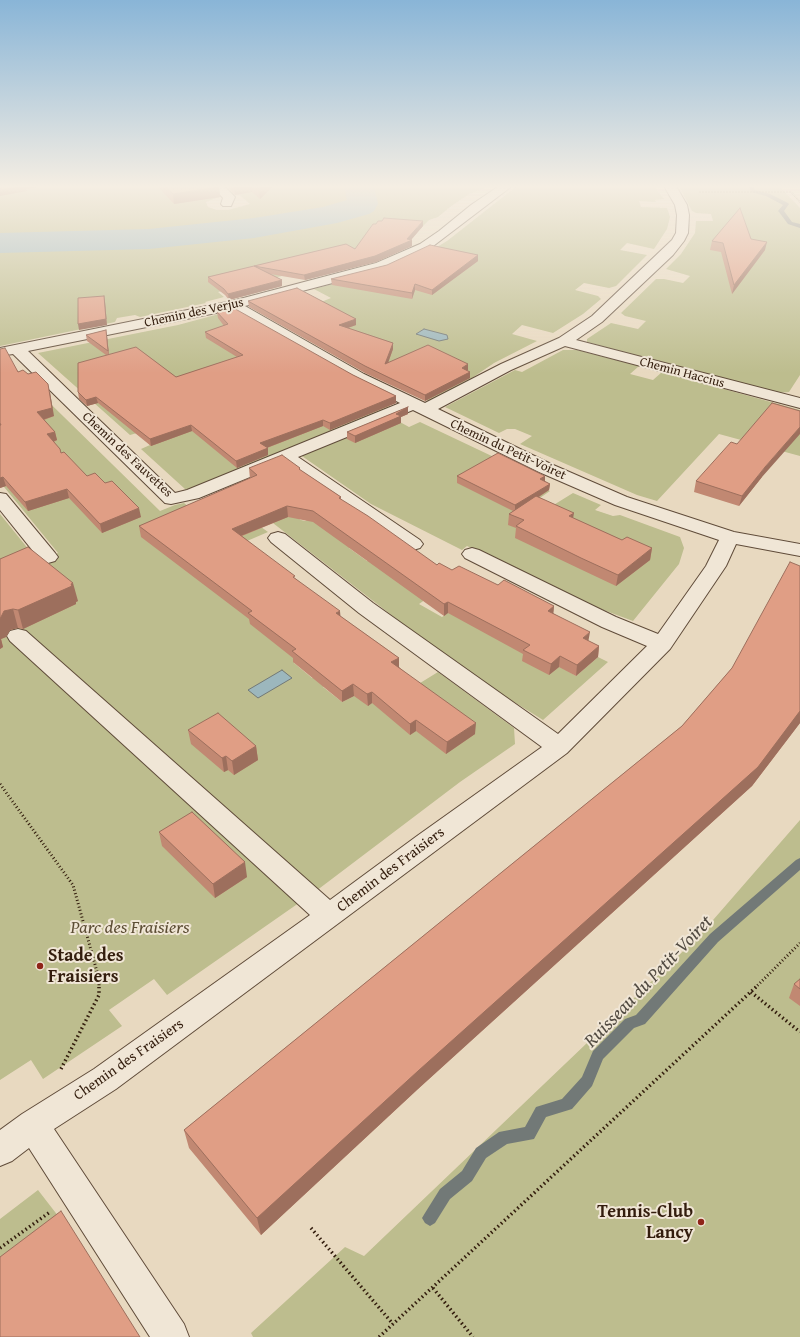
<!DOCTYPE html>
<html>
<head>
<meta charset="utf-8">
<style>
	body { margin:0 }
	canvas { display:block; background:#e8d9c0 }
</style>
</head>
<body>
<canvas width="800" height="1337"></canvas>
<script>
const ctx = document.querySelector('canvas').getContext('2d');
ctx.lineJoin = 'round';
function paint(path, color) { ctx.fillStyle = color; ctx.fill(path, 'evenodd'); }
const toPath = rows => new Path2D(rows.map(r => 'M' + r).join(''));
function stroke(path, color, width, dash) { ctx.strokeStyle = color; ctx.lineWidth = width; ctx.lineCap = dash ? 'butt' : 'round'; ctx.setLineDash(dash || []); ctx.stroke(path); }
function write(font, color, halo, rows, align = 'center') {
  ctx.font = font + ' "Gentium Book Plus",serif'; ctx.lineWidth = 4; ctx.setLineDash([]); ctx.textBaseline = 'middle'; ctx.strokeStyle = halo; ctx.fillStyle = color; for (const [text, x, y, turn = 0] of rows) {
    ctx.save(); ctx.translate(x, y); ctx.rotate((+turn || 0) * Math.PI / 180); ctx.textAlign = isNaN(turn) ? turn : align; if (halo) ctx.strokeText(text, 0, 0); ctx.fillText(text, 0, 0); ctx.restore();
  }
}
paint(toPath([
	[3,186,207,186,219,197,206,202,208,207,217,210,228,210,250,204,229,186,489,186,469,194,450,207,438,217,429,220,423,226,416,225,298,272,218,292,224,297,205,302,206,303,140,317,135,315,117,318,115,322,0,346,0,188],
	[517,186,654,186,664,199,655,200,656,202,639,201,641,207,667,208,670,217,667,229,654,249,627,243,620,250,647,255,616,286,609,288,584,283,575,290,598,296,601,299,583,314,553,333,522,325,512,334,537,341,494,363,472,378,428,401,348,362,321,302,331,298,314,289,412,262,447,241],
	[679,186,779,186,800,208,800,375,789,392,776,393,587,342,587,339,611,323,638,329,646,321,625,316,621,313,656,279,664,279,683,283,690,276,666,269,681,254,695,233,696,221,713,221,711,214,696,213,692,211],
	[219,314,364,392,392,408,192,490,185,489,141,449,150,445,137,433,130,435,38,353,178,325],
	[563,350,577,350,639,366,630,374,653,380,662,372,800,410,800,456,719,434,657,501,637,495,520,444,532,436,515,429,507,429,499,433,445,407,515,370,522,372],
	[16,370,160,511,175,505,184,503,196,513,225,501,268,532,233,547,297,646,294,663,312,678,323,672,335,680,323,687,342,702,354,696,405,683,412,688,438,672,514,728,515,744,460,782,316,891,167,995,154,979,109,1010,122,1026,43,1079,31,1060,0,1080,0,514,38,561,58,553,0,482],
	[389,416,409,427,420,422,536,477,539,486,550,491,537,500,552,506,573,493,601,505,595,510,613,516,620,515,680,537,684,548,679,564,633,621,590,605,467,546,462,550,371,504,299,454],
	[265,468,290,514,301,520,305,521,311,518,351,547,349,548,367,561,369,560,429,597,419,604,442,617,458,606,576,676,598,657,608,662,543,720,490,687,453,659,417,635,224,485],
	[800,820,800,1337,253,1337,251,1333,345,1247,364,1256,700,935],
	[38,1190,69,1230,0,1282,0,1219]
]), '#bdbd8e');
const water = toPath([
	[424,329,447,335,448,339,439,341,416,334,424,329],
	[282,670,292,678,258,698,248,690,282,670]
]);
paint(water, '#9cb7bd');
stroke(water, '#727977', 1);
paint(toPath([
	[749,186,753,186,755,190,770,194,788,203,789,204,784,211,792,222,800,224,800,228,788,224,779,212,778,211,783,205,766,196,751,192,749,186],
	[800,858,800,870,718,942,645,1024,634,1028,603,1059,592,1086,572,1109,546,1117,534,1139,507,1144,486,1158,472,1181,450,1199,435,1223,430,1226,425,1223,422,1218,425,1213,440,1189,462,1171,476,1148,499,1132,525,1127,536,1107,562,1099,582,1077,593,1051,625,1019,636,1015,710,934,796,860,800,858]
]), '#727977');
paint(toPath([
	[344,186,374,186,378,204,374,211,369,214,337,223,254,238,149,249,0,253,0,233,149,229,254,218,323,207,347,200,344,186]
]), '#9cb7bd');
const minor = toPath([
	[212,186,224,186,235,197,231,206,223,206,221,204,223,198,212,186],
	[499,186,512,186,428,250,386,269,245,306,364,374,425,403,501,364,559,338,592,316,672,240,676,233,677,215,675,205,664,186,676,186,687,205,689,215,688,233,684,241,673,255,602,322,576,340,800,398,800,408,565,346,511,370,438,409,551,464,627,497,734,532,800,544,800,556,736,544,726,566,670,649,567,753,116,1089,54,1129,184,1324,189,1337,150,1337,29,1148,12,1161,0,1166,0,1130,22,1114,94,1069,310,915,10,641,7,636,10,631,18,629,26,631,330,900,417,836,542,747,359,613,271,542,268,538,271,534,278,532,285,534,373,603,558,734,647,646,602,627,465,558,462,554,465,550,472,548,479,550,616,617,658,634,706,566,719,540,615,505,539,472,413,410,298,457,420,540,423,544,420,548,413,550,406,548,284,463,199,498,171,504,165,503,13,354,0,356,0,348,232,301,376,263,420,244,439,231,471,205,499,186],
	[231,310,354,380,400,403,187,490,175,493,28,351,231,310],
	[0,493,6,494,55,553,58,557,55,561,48,563,41,561,0,510,0,493]
]);
stroke(minor, '#604c3a', 2);
stroke(toPath([
	[699,192,791,192,800,202]
]), '#331d0d', 1.5, [0.5, 1]);
stroke(toPath([
	[0,784,73,885,99,979,99,988],
	[755,988,800,943]
]), '#331d0d', 3, [1, 2.5]);
stroke(toPath([
	[751,992,800,1032],
	[61,1069,99,995,99,987],
	[311,1228,393,1324],
	[0,1248,50,1212],
	[433,1288,473,1337],
	[379,1337,756,987]
]), '#331d0d', 3.5, [1.5, 3]);
paint(minor, '#f0e6d6');
paint(toPath([
	[157,186,218,186,219,187,220,197,174,204],
	[226,186,273,186,260,199,252,192,235,195],
	[423,226,411,240,412,240,412,246,376,262,305,280,270,274,282,280,282,286,229,300,225,295,208,282,208,277,346,244,355,249],
	[751,239,765,250,732,294,721,252,710,250,712,241],
	[478,255,478,261,432,295,415,290,412,299,332,285,331,279],
	[248,301,356,325,348,328,393,343,393,349,388,363,468,370,467,370,470,378,425,401,365,373,249,307],
	[217,312,353,375,396,396,396,403,330,430,323,426,267,448,268,455,237,468,192,431,151,446,98,403,87,406,79,399,78,392,106,355,87,341,86,335,106,330,107,336,109,354,176,377,237,357,206,338,205,332,224,326,218,318],
	[0,349,54,416,44,420,55,432,57,440,54,442,61,453,87,476,105,483,141,517,102,533,69,498,28,511,6,486,0,488],
	[408,407,408,414,401,417,401,423,355,443,347,439,347,432],
	[249,468,300,468,300,470,341,497,341,500,437,565,452,570,498,585,554,606,553,613,588,641,599,646,598,657,576,676,559,667,549,675,522,661,523,654,448,613,444,616,313,522,288,517,242,536,296,579,340,616,399,658,399,667,475,734,446,754,416,731,410,735,372,703,368,706,354,696,342,702,293,662,293,658,250,624,249,619,141,537,139,526,250,479],
	[457,476,545,476,545,481,550,484,549,490,539,497,573,518,622,540,652,548,650,560,616,586,580,569,515,538,516,528,508,525,509,514,513,511,457,483],
	[762,477,739,506,694,492,696,481],
	[0,559,78,601,76,602,76,604,23,629,18,628,10,630,6,637,1,639,3,647,0,649],
	[800,566,800,723,752,786,418,1089,261,1235,189,1148,184,1130,682,726,732,668],
	[188,730,256,746,258,760,234,775,228,770,224,772,191,744],
	[159,832,247,877,215,898,162,846],
	[800,979,800,1006,789,998,794,984]
]), '#c18872');
paint(toPath([
	[24,186,45,186,26,189,27,191,0,196,0,190],
	[234,186,252,186,252,192,235,195],
	[262,186,273,186,260,199,259,189],
	[219,187,220,197,174,204,173,194],
	[423,221,423,226,410,241,412,240,412,246,376,262,305,280,304,275,407,239],
	[767,242,765,250,732,294,734,285],
	[478,255,478,261,432,295,432,290],
	[282,280,282,286,229,300,228,294],
	[415,284,415,290,412,299,412,293],
	[104,296,105,302,107,325,79,330,78,324],
	[356,319,356,325,339,331,339,325],
	[106,330,107,336,109,357,108,351],
	[393,343,393,349,385,371,385,364],
	[468,364,468,370,462,374,462,368],
	[470,372,470,378,425,401,425,395],
	[50,392,54,416,39,421,37,412],
	[396,396,396,403,330,430,330,423],
	[96,397,98,403,87,406,86,400],
	[408,407,408,414,401,417,401,423,355,443,355,436],
	[323,420,323,426,261,450,260,443],
	[191,425,192,431,151,446,150,439],
	[800,427,800,434,762,477,739,506,742,496,765,467],
	[55,432,57,440,49,443,47,434],
	[268,448,268,455,237,468,236,461],
	[545,476,545,483,540,479],
	[3,477,6,486,0,488,0,478],
	[550,484,549,490,515,512,515,505],
	[67,489,69,498,28,511,25,502],
	[287,506,288,517,233,539,232,529],
	[139,508,141,517,102,533,100,524],
	[574,513,572,524,569,516],
	[652,548,650,560,616,586,618,575],
	[73,583,78,601,76,602,76,604,23,629,18,610],
	[448,602,448,613,444,616,444,604],
	[554,606,553,618,548,611],
	[13,609,18,628,10,630,6,637,1,639,3,647,0,649,0,619,4,611],
	[340,611,341,622,336,613],
	[590,632,588,643,583,638],
	[599,646,598,657,576,676,577,665],
	[560,656,559,667,549,675,551,664],
	[399,658,399,669,391,662],
	[353,684,354,696,342,702,342,691],
	[372,692,372,703,368,706,367,694],
	[800,711,800,723,752,786,418,1089,261,1235,257,1218],
	[416,720,416,731,410,735,410,724],
	[476,723,475,734,446,754,447,742],
	[256,746,258,760,234,775,232,761],
	[226,756,228,770,224,772,222,758],
	[245,862,247,877,215,898,213,884]
]), '#9d6f5d');
const building = toPath([
	[0,186,26,186,0,190,0,186],
	[165,186,218,186,219,187,173,194,165,186],
	[256,186,262,186,259,189,256,186],
	[740,208,751,239,767,242,734,285,723,243,712,241,740,208],
	[384,218,423,221,407,239,412,240,375,256,304,275,254,266,282,280,228,294,224,289,208,277,346,244,355,249,373,224,376,224,378,221,382,221,384,218],
	[430,245,478,255,432,290,415,284,412,293,331,279,387,265,430,245],
	[297,288,356,319,339,325,393,343,385,364,428,345,468,364,462,368,470,372,425,395,365,366,248,301,297,288],
	[104,296,106,319,78,324,78,298,104,296],
	[230,306,353,375,396,396,330,423,323,420,260,443,268,448,236,461,191,425,150,439,96,397,86,400,78,392,78,363,136,347,176,377,243,355,205,332,228,324,217,312,222,307,230,306],
	[106,330,108,351,86,335,106,330],
	[5,348,18,372,23,370,28,374,36,372,48,384,52,408,37,412,55,432,47,434,60,449,61,453,64,452,87,476,95,473,105,483,112,481,139,508,100,524,67,489,25,502,3,477,0,478,0,425,1,425,0,423,0,349,5,348],
	[772,403,800,411,800,427,765,467,742,496,696,481,731,442,737,444,772,403],
	[408,407,396,414,401,416,355,436,347,432,408,407],
	[498,453,545,476,540,479,550,484,515,505,457,476,498,453],
	[282,455,300,468,299,469,341,497,339,498,368,516,437,565,439,563,452,570,459,566,498,585,504,580,554,606,548,611,590,632,583,638,599,646,577,665,560,656,551,664,523,650,530,645,448,602,444,604,313,511,287,506,232,529,295,576,293,577,340,611,336,613,399,658,391,662,476,723,447,742,416,720,410,724,372,692,367,694,353,684,342,691,292,651,296,649,248,613,252,611,139,526,257,475,249,468,282,455],
	[536,496,574,513,569,516,622,540,627,537,652,548,618,575,581,558,516,526,524,520,509,514,536,496],
	[28,547,73,583,71,584,72,586,18,610,13,609,4,611,0,619,0,559,28,547],
	[790,562,800,566,800,711,758,767,418,1071,257,1218,184,1130,682,726,732,668,790,562],
	[218,713,256,746,232,761,226,756,222,758,188,730,218,713],
	[192,812,245,862,213,884,159,832,192,812],
	[800,979,800,989,794,984,800,979],
	[61,1211,140,1337,0,1337,0,1257,61,1211]
]);
paint(building, '#e09e85');
stroke(building, '#9d6f5d', 1);
const sky = ctx.createLinearGradient(0, 0, 0, 373);
sky.addColorStop(0, '#89b5d7');
sky.addColorStop(0.5, '#f5eee3');
sky.addColorStop(1, '#f5eee300');
ctx.fillStyle = sky;
ctx.fillRect(0, 0, 800, 373);
for (const [x, y, r, color] of [
	[40,966,4,"#8f2418"],
	[701,1222,4,"#8f2418"]
]) { const dot = new Path2D(); dot.arc(x, y, r, 0, 2 * Math.PI); ctx.fillStyle = color; ctx.fill(dot); stroke(dot, '#f0e6d6', 1.5); }
write('13px', '#331d0d', '#f0e6d6', [
	["Chemin des Verjus",194,313,-12],
	["Chemin Haccius",682,373,15],
	["Chemin du Petit-Voiret",508,450,25],
	["Chemin des Fauvettes",127,455,43]
]);
write('15px', '#331d0d', '#f0e6d6', [
	["Chemin des Fraisiers",391,870,-37],
	["Chemin des Fraisiers",129,1060,-35]
]);
write('italic 18px', '#5c4d34', '#f0e6d6', [
	["Parc des Fraisiers",130,928]
]);
write('bold 18px', '#331d0d', '#f0e6d6', [
	["Stade des",48,956],
	["Fraisiers",48,977],
	["Tennis-Club",693,1212,"right"],
	["Lancy",693,1233,"right"]
], 'left');
write('italic 19px', '#524b42', '#f0e6d6', [
	["Ruisseau du Petit-Voiret",649,982,-46]
]);
</script>
</body>
</html>
